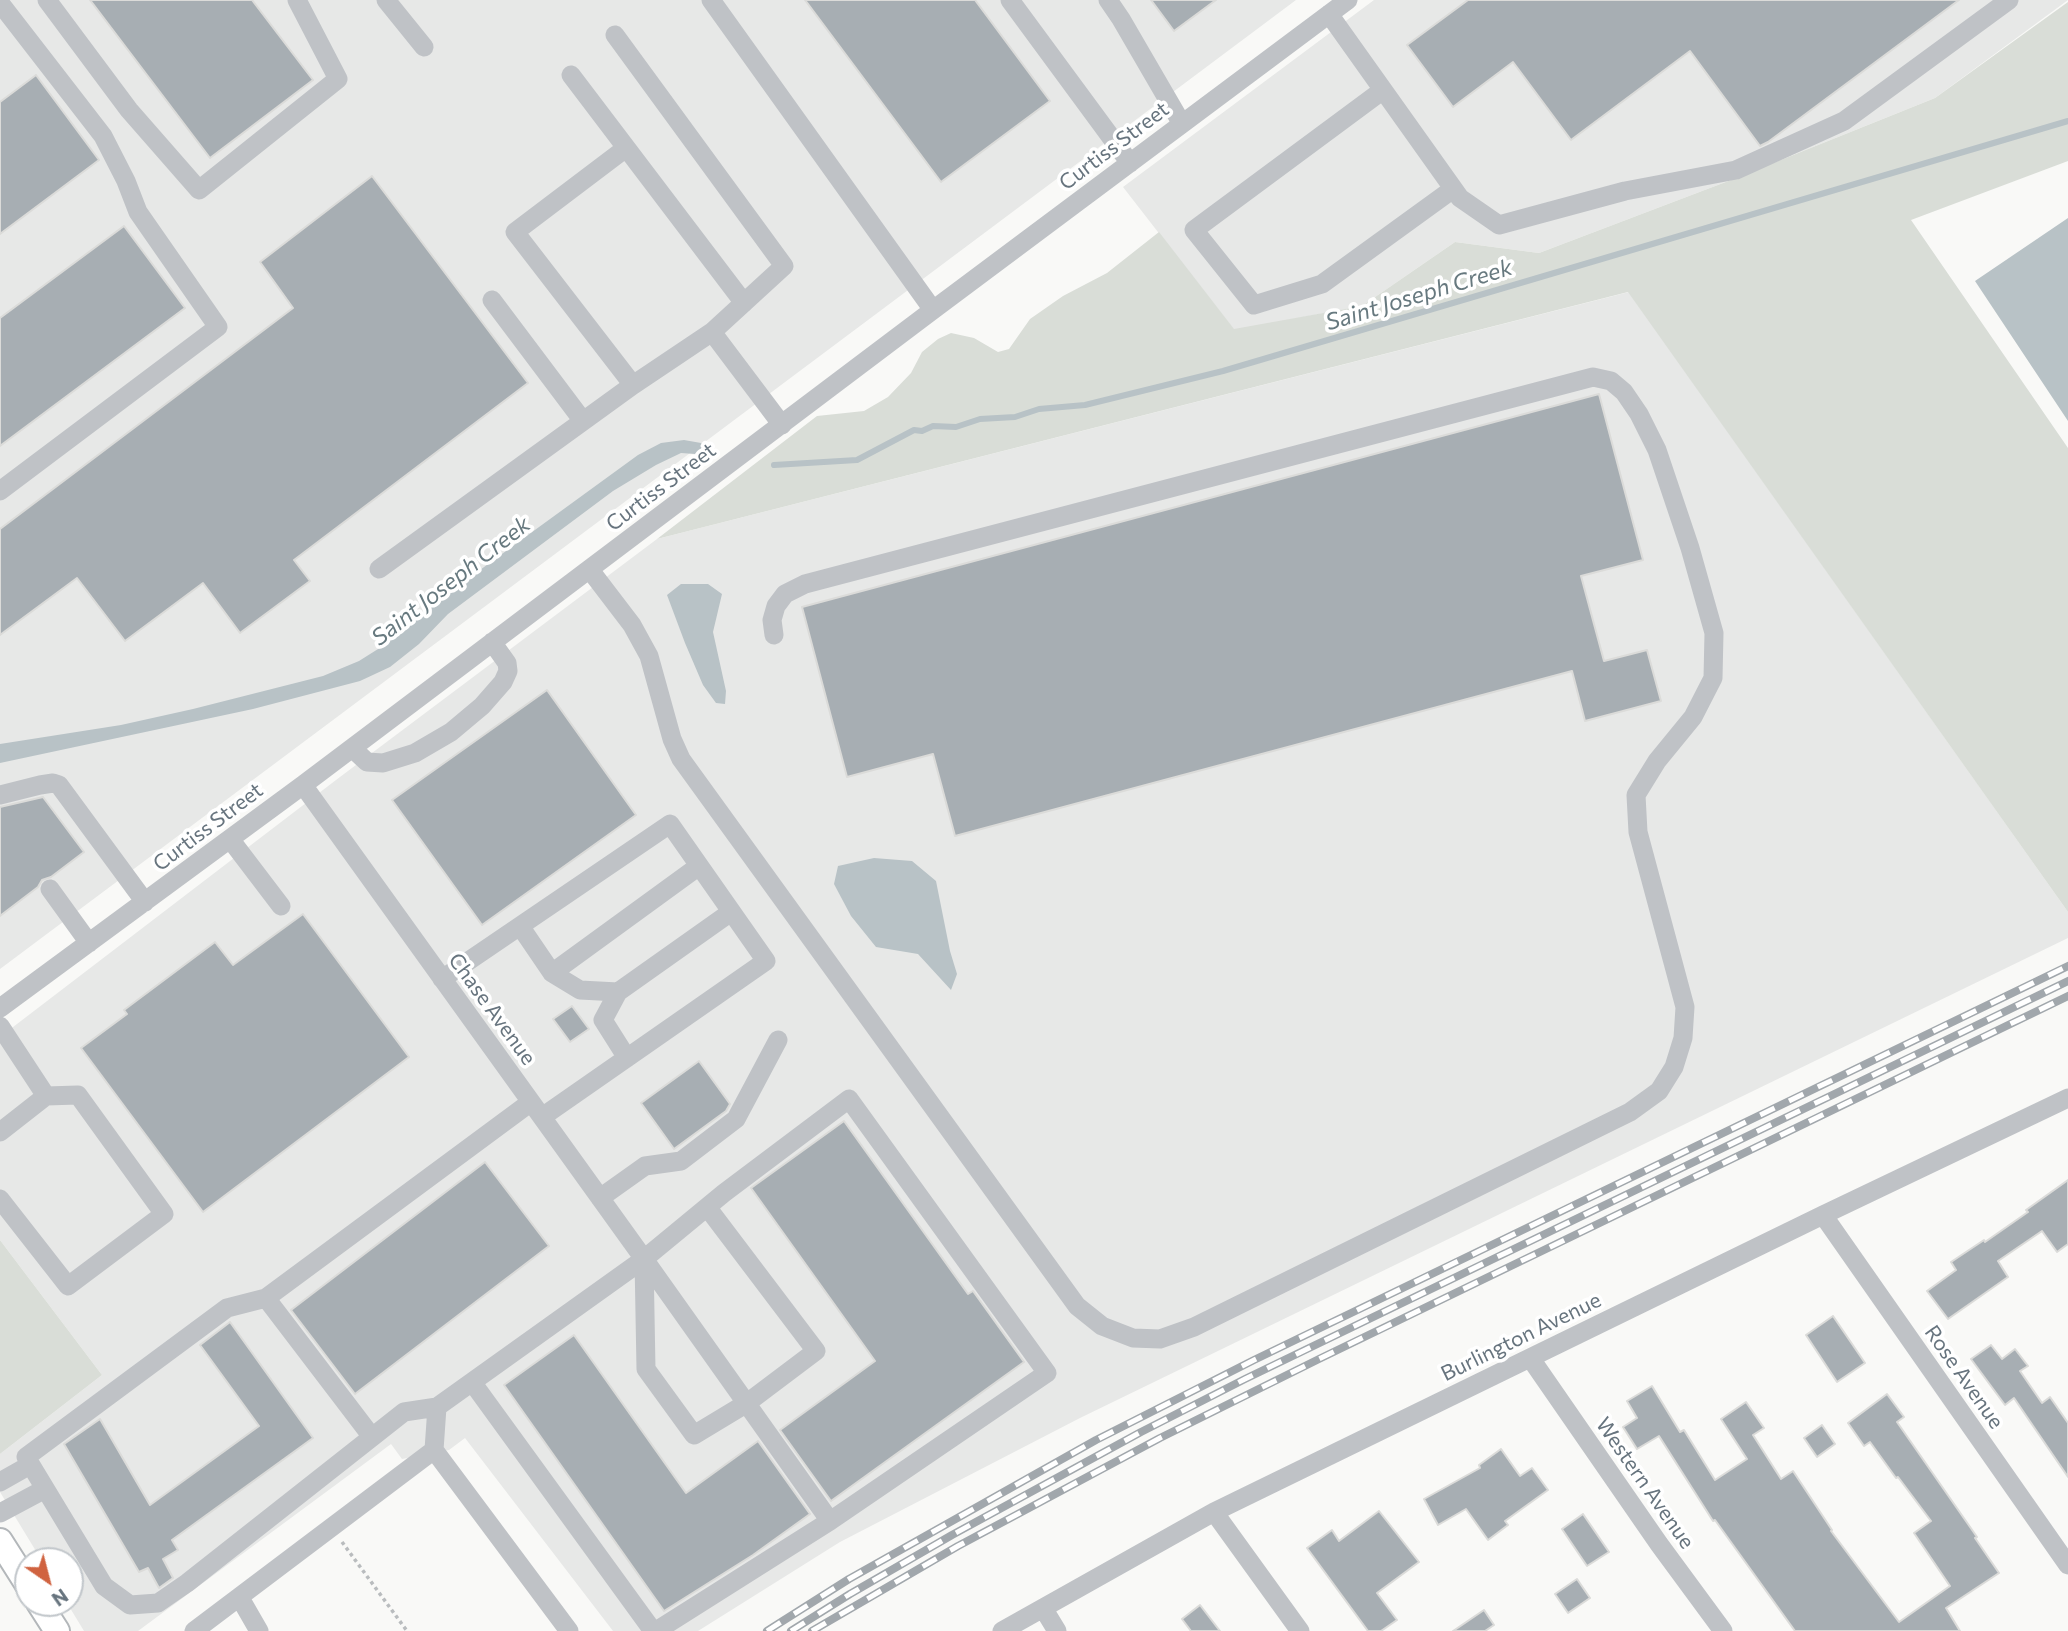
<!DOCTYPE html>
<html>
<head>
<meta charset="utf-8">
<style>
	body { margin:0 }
	#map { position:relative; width:2068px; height:1631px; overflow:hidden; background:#f9f9f7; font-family:Commissioner,sans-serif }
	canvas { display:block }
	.north { position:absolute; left:14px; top:1547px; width:70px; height:70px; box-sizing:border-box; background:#fff; border:2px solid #c2c7cb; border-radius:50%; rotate:145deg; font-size:19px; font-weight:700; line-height:28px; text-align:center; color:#67747e }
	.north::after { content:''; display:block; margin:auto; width:24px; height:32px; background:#d06340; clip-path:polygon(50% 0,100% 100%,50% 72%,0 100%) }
</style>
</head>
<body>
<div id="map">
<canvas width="2068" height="1631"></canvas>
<div class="north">N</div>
</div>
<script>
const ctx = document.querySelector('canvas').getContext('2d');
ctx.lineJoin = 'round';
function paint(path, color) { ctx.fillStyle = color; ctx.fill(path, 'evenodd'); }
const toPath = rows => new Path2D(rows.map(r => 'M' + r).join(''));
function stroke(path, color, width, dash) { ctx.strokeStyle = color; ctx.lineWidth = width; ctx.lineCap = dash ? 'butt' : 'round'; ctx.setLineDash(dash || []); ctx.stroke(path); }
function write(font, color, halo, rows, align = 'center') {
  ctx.font = font + ' Commissioner,sans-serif'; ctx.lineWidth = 7; ctx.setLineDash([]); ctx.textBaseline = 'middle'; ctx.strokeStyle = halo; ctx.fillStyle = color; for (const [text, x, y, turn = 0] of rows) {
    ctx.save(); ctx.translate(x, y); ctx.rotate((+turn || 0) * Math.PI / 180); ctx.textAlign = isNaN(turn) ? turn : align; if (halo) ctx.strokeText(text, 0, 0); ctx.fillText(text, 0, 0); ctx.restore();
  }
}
paint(toPath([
	[0,0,1296,0,0,969],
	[1374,0,2068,0,1935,98,1731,180,1539,253,1455,242,1362,306,1234,330,1123,187],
	[1629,292,2068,912,2068,938,1080,1418,840,1542,698,1631,613,1631,465,1438,449,1450,402,1459,391,1444,138,1631,84,1631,67,1603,70,1603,70,1561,42,1561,0,1492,0,1454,102,1375,0,1240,0,1037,336,780,657,539]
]), '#e7e8e7');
paint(toPath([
	[2068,2,2068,161,1911,220,2068,448,2068,912,1628,292,657,539,817,416,864,411,888,397,911,373,922,352,938,339,951,333,974,338,998,352,1009,349,1030,319,1063,296,1107,273,1159,232,1234,329,1362,306,1455,242,1539,253,1731,180,1935,98],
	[0,1240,102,1375,0,1454]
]), '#d9ddd7');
paint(toPath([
	[2068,218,2068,421,1975,281],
	[684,440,701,443,705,447,695,454,681,453,656,465,613,491,448,614,419,644,390,667,360,681,253,709,0,763,0,744,121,725,193,709,323,676,359,661,386,644,414,618,638,455,661,443],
	[681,584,708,584,722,594,713,632,726,691,725,704,716,703,703,685,685,643,667,595],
	[874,858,912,861,936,881,950,951,957,974,951,990,918,954,876,947,851,916,834,884,838,866]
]), '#b8c2c6');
stroke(toPath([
	[774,465,857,460,914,430,922,431,933,426,956,427,980,419,1015,417,1039,409,1085,405,1223,371,2068,121]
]), '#b8c2c6', 6);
const building = toPath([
	[90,0,252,0,313,80,210,158,90,0],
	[805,0,975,0,1050,101,941,182,805,0],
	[1151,0,1216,0,1174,31,1151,0],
	[1468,0,1959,0,1768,142,1760,146,1690,51,1571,140,1513,62,1453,107,1407,45,1468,0],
	[36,75,99,160,0,234,0,102,36,75],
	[372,176,528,383,294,560,310,581,240,633,203,583,125,641,77,578,0,635,0,529,293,308,260,262,372,176],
	[124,226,185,308,0,446,0,318,124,226],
	[1599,394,1643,560,1581,576,1604,661,1647,650,1661,701,1585,721,1572,671,955,836,933,754,847,777,802,607,1599,394],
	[547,690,636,815,482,925,392,800,547,690],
	[43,797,84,852,51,877,42,880,38,887,0,916,0,807,43,797],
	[303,914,409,1057,203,1212,81,1048,127,1014,124,1010,215,942,233,965,303,914],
	[572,1006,589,1029,570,1042,553,1019,572,1006],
	[699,1061,730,1104,726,1111,674,1149,641,1103,699,1061],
	[844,1121,968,1294,973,1291,1024,1362,831,1501,780,1430,875,1361,751,1188,844,1121],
	[485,1162,549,1246,355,1394,291,1310,485,1162],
	[2068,1180,2068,1244,2057,1252,2042,1231,1998,1261,2008,1277,1948,1319,1927,1291,1956,1270,1951,1262,1984,1240,1985,1242,2028,1212,2026,1210,2068,1180],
	[1833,1316,1865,1363,1837,1382,1806,1335,1833,1316],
	[230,1322,313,1438,172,1540,178,1550,163,1559,173,1578,159,1588,148,1568,139,1572,64,1444,100,1419,150,1505,259,1426,200,1345,230,1322],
	[574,1335,686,1493,758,1441,810,1514,753,1555,664,1611,504,1385,574,1335],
	[1991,1345,2002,1359,2015,1349,2028,1366,2020,1371,2042,1403,2050,1397,2068,1423,2068,1477,2014,1398,2005,1405,1971,1359,1991,1345],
	[1652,1386,1680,1432,1684,1430,1715,1480,1747,1459,1721,1419,1746,1402,1764,1428,1753,1435,1781,1479,1793,1471,1832,1530,1831,1531,1899,1622,1950,1586,1914,1533,1931,1521,1898,1477,1896,1478,1870,1442,1864,1446,1848,1423,1887,1394,1904,1417,1897,1422,1977,1537,1975,1538,1999,1573,1946,1608,1960,1631,1795,1631,1715,1520,1713,1521,1659,1436,1637,1449,1623,1427,1637,1418,1627,1401,1652,1386],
	[1822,1425,1835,1444,1817,1457,1804,1438,1822,1425],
	[1501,1449,1520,1476,1532,1468,1548,1490,1505,1521,1508,1525,1488,1540,1466,1509,1438,1525,1424,1499,1480,1468,1479,1465,1501,1449],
	[1379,1511,1419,1562,1377,1593,1397,1620,1381,1631,1368,1631,1307,1548,1332,1530,1339,1541,1379,1511],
	[1583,1514,1609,1552,1587,1566,1562,1529,1583,1514],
	[1577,1579,1590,1598,1568,1613,1555,1594,1577,1579],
	[1200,1605,1220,1631,1191,1631,1182,1619,1200,1605],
	[1484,1610,1494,1625,1485,1631,1453,1631,1484,1610]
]);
paint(building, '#a7aeb3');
stroke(building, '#dbdbd9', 2);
const major = toPath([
	[0,1541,28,1585],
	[39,1603,57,1631]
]);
stroke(major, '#b3b7ba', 28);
stroke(toPath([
	[342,1542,407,1631]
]), '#b9bcbe', 3.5, [3.5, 3.5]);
stroke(toPath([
	[47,0,129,110,199,190,338,79,297,0],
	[386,0,424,47],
	[711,0,933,310],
	[1010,0,1130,163],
	[1108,0,1121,19,1182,124],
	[0,3,103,136,126,181,138,212,218,327,0,491],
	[1329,14,1460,198,1499,225,1625,191,1736,170,1844,121,2009,0],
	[615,35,784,266,712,332,782,425],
	[571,75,744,303],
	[1383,90,1194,230,1254,305,1322,284,1453,189],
	[492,300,583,421],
	[633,385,712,332],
	[379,569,633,385,515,232,626,148],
	[590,570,632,625,649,656,672,739,681,759,1077,1306,1102,1326,1133,1338,1160,1339,1194,1327,1630,1112,1659,1091,1674,1067,1683,1038,1685,1007,1638,832,1636,795,1657,761,1693,717,1713,678,1714,633,1690,548,1657,450,1639,414,1624,392,1611,381,1593,377,805,584,785,594,776,606,772,620,774,635],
	[352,748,367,762,383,763,415,753,451,732,482,706,503,682,508,671,507,663,492,642],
	[303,785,644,1259,830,1521],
	[0,795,40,785,53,783,59,785,145,902],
	[230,839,281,906],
	[50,889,89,943],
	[520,926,552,973,699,866],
	[552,973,580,990,618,992],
	[442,979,670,824,766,961,542,1117],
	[0,1008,303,785,933,310,1348,0],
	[0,1026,46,1096],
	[627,1058,603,1020,618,992,731,912],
	[0,1132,46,1096,78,1095,164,1214,68,1286,0,1199],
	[600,1198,645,1166,681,1161,736,1119,778,1040],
	[1823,1215,2068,1565],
	[644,1259,646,1369,694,1435,747,1403,816,1351,707,1207],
	[266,1298,372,1437],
	[1531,1359,1659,1544,1723,1631],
	[472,1382,653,1631],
	[437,1407,404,1412,187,1583,158,1603,130,1605,104,1586,26,1457,227,1308,266,1298,531,1102],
	[0,1482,30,1465],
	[1214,1512,1300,1631],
	[0,1513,45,1489],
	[240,1598,259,1631],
	[1043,1608,1057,1631],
	[194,1631,434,1450],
	[569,1631,434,1450,437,1407,644,1259,724,1193,849,1099,1047,1373,830,1521,656,1631],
	[1002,1631,1214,1512,1823,1215,2068,1098]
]), '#bfc2c6', 19);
stroke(major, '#fff', 24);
const rail = toPath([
	[767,1631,849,1579,1096,1440,1254,1360,2068,966],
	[791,1631,850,1594,952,1535,1141,1432,1245,1379,2068,981],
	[812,1631,958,1546,1160,1438,1319,1359,2068,996]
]);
stroke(rail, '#a1a7ac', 8);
stroke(rail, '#fff', 5, [16]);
write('21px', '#67747e', '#fff', [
	["Curtiss Street",1114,146,-37],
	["Curtiss Street",661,487,-37],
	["Curtiss Street",208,827,-37],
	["Chase Avenue",492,1009,54],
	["Burlington Avenue",1521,1337,-26],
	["Rose Avenue",1964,1377,55],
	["Western Avenue",1645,1483,55]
]);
write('italic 23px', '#67797f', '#fff', [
	["Saint Joseph Creek",1419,295,-17],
	["Saint Joseph Creek",451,581,-38]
]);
</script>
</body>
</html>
